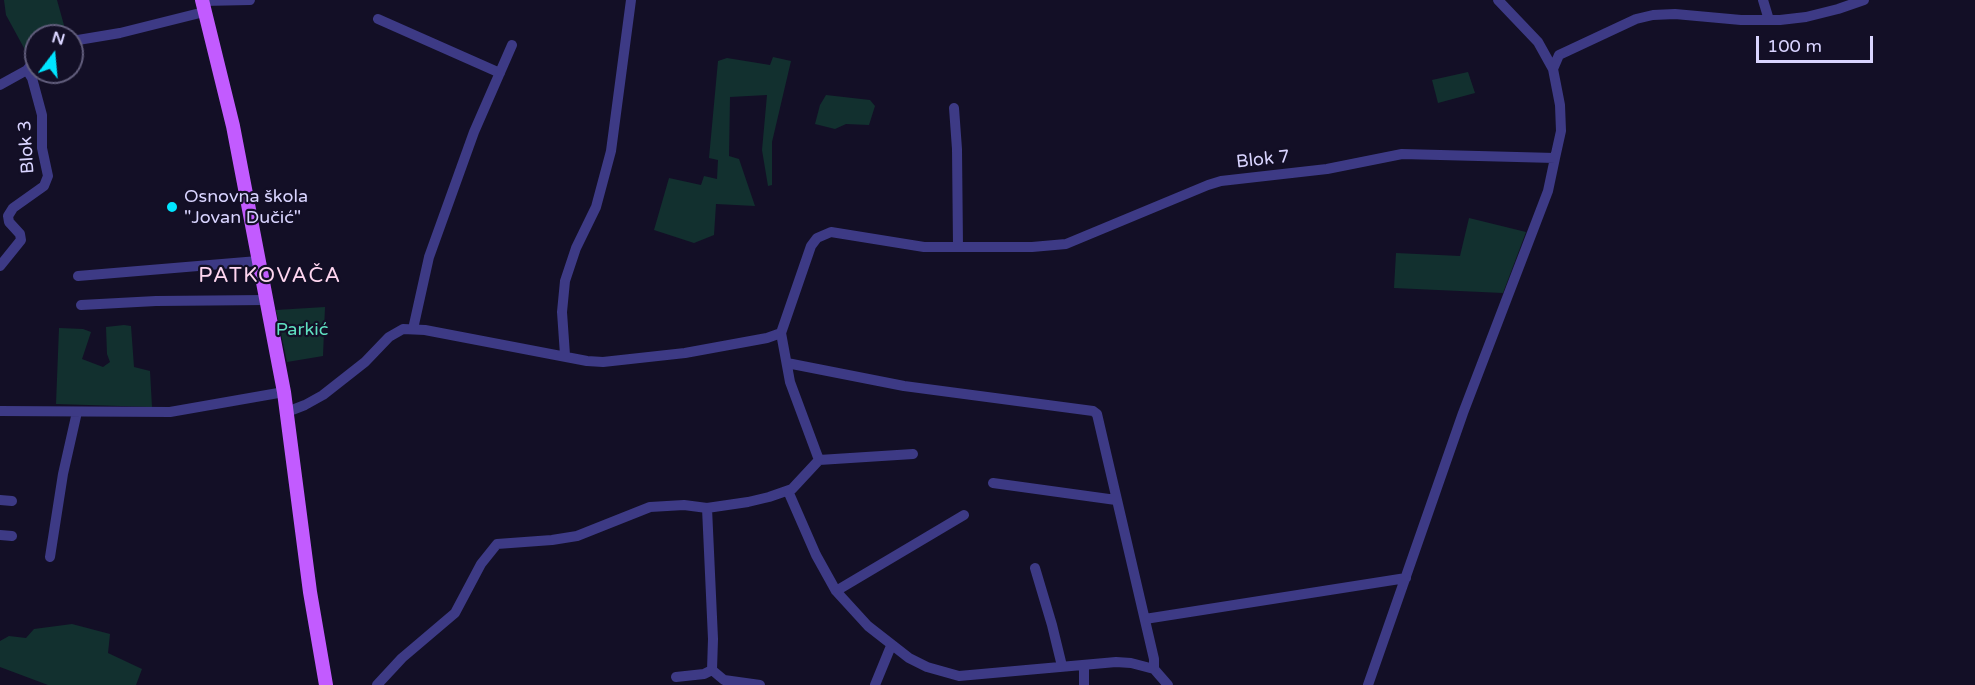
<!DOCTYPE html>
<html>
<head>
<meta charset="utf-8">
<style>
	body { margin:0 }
	#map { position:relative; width:1975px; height:685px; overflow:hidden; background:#130f26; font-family:"Varela Round",sans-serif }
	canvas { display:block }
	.north { position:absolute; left:24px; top:24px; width:60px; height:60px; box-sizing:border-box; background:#130f26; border:2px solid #625e7d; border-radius:50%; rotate:16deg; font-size:16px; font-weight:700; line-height:24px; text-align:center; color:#d9d4ff }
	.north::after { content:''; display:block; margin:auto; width:21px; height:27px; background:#00e5ff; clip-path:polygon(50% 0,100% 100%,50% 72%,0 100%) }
	.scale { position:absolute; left:1756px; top:36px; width:117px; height:27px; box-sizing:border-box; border:3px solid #d9d4ff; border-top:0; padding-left:8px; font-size:18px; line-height:21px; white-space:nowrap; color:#d9d4ff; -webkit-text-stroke:4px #130f26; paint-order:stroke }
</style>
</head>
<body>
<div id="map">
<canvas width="1975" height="685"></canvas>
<div class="north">N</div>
<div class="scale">100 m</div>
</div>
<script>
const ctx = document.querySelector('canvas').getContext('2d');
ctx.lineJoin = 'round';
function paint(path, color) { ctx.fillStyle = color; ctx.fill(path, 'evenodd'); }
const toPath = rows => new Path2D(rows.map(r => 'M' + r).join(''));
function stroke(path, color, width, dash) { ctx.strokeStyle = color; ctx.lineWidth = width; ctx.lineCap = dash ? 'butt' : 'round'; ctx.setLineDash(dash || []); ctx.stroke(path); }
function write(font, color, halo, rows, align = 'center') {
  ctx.font = font + ' "Varela Round",sans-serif'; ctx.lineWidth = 4.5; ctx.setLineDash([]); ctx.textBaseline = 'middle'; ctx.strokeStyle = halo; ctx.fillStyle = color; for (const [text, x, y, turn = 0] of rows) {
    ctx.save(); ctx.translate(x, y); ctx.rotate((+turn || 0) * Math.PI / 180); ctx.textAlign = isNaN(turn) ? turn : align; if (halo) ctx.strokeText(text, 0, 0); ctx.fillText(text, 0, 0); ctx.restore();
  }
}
paint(toPath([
	[4,0,57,0,67,36,36,36,36,53,30,59,6,15],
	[773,57,791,61,772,142,772,185,768,186,762,150,767,95,730,97,729,156,739,159,755,206,716,204,714,235,694,243,654,230,669,178,701,185,704,176,717,179,718,160,709,158,718,61,727,58,770,65],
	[1468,72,1475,93,1438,103,1432,80],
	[826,95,870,100,875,106,869,125,846,124,835,129,815,124,820,105],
	[1469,218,1526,232,1503,293,1394,288,1396,253,1460,256],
	[325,307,323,356,287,362,276,310],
	[124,325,131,326,134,367,150,371,152,407,56,404,59,328,83,329,91,332,82,359,103,367,110,362,107,354,106,327],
	[72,624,110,634,108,653,142,669,136,685,48,685,0,667,0,641,9,636,26,638,34,629]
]), '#12302f');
stroke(toPath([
	[1763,0,1769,20],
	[202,1,250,0],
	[378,19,500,73],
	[72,41,120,33,204,12],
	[1553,69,1559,55,1636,19,1653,15,1675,14,1741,20,1780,20,1806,17,1838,9,1864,0],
	[0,85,27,70],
	[954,108,957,149,958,246],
	[0,266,21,240,20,234,9,222,8,216,13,208,44,186,48,176,42,148,42,115,32,78,27,70,36,59],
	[78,276,258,261],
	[81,305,156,301,266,300],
	[413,329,429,257,474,132,512,45],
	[781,333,790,382,819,460],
	[565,355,562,312,565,281,576,248,596,207,611,151,631,0],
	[787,363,904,386,1093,411,1097,414,1154,659,1154,669],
	[0,411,170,412,284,392],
	[287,412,305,405,323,395,365,362,389,337,403,329,425,330,587,361,603,362,685,353,767,338,781,333,811,246,817,238,831,232,924,247,1032,247,1066,244,1208,185,1221,181,1327,169,1402,154,1555,158,1561,131,1560,105,1553,69,1538,42,1498,0],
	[993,483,1116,500],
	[788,491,816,555,836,591,868,626,909,658,927,667,959,676,1116,662,1131,663,1154,669,1168,685],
	[0,500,12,501],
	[707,508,713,639,712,670,724,680,760,685],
	[0,535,12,536],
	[50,557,63,474,77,412],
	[1035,568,1052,625,1062,666],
	[836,591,964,515],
	[1145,619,1406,578],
	[676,677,704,674,712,670],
	[377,685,402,658,455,613,481,564,497,544,552,540,577,536,650,507,684,505,707,508,748,502,769,497,792,489,819,460,913,454],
	[875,685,891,646],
	[1084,685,1084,665],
	[1368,685,1463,413,1548,191,1555,158]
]), '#3d3a85', 10);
stroke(toPath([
	[202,0,233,126,284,392,310,592,326,685]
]), '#c25bff', 14);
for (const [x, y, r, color] of [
	[172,207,6,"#00e5ff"]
]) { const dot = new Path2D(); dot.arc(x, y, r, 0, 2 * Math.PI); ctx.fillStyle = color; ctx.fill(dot); stroke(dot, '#130f26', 2); }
write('18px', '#d9d4ff', '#130f26', [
	["Blok 3",27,147,-94],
	["Blok 7",1263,160,-6]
]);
write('18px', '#d9d4ff', '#130f26', [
	["Osnovna škola",184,197],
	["\"Jovan Dučić\"",184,218]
], 'left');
write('18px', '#5fe0c0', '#130f26', [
	["Parkić",302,330]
]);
ctx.letterSpacing = '1.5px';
write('21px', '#ffd6f0', '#130f26', [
	["PATKOVAČA",270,276]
]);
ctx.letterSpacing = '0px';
</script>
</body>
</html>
